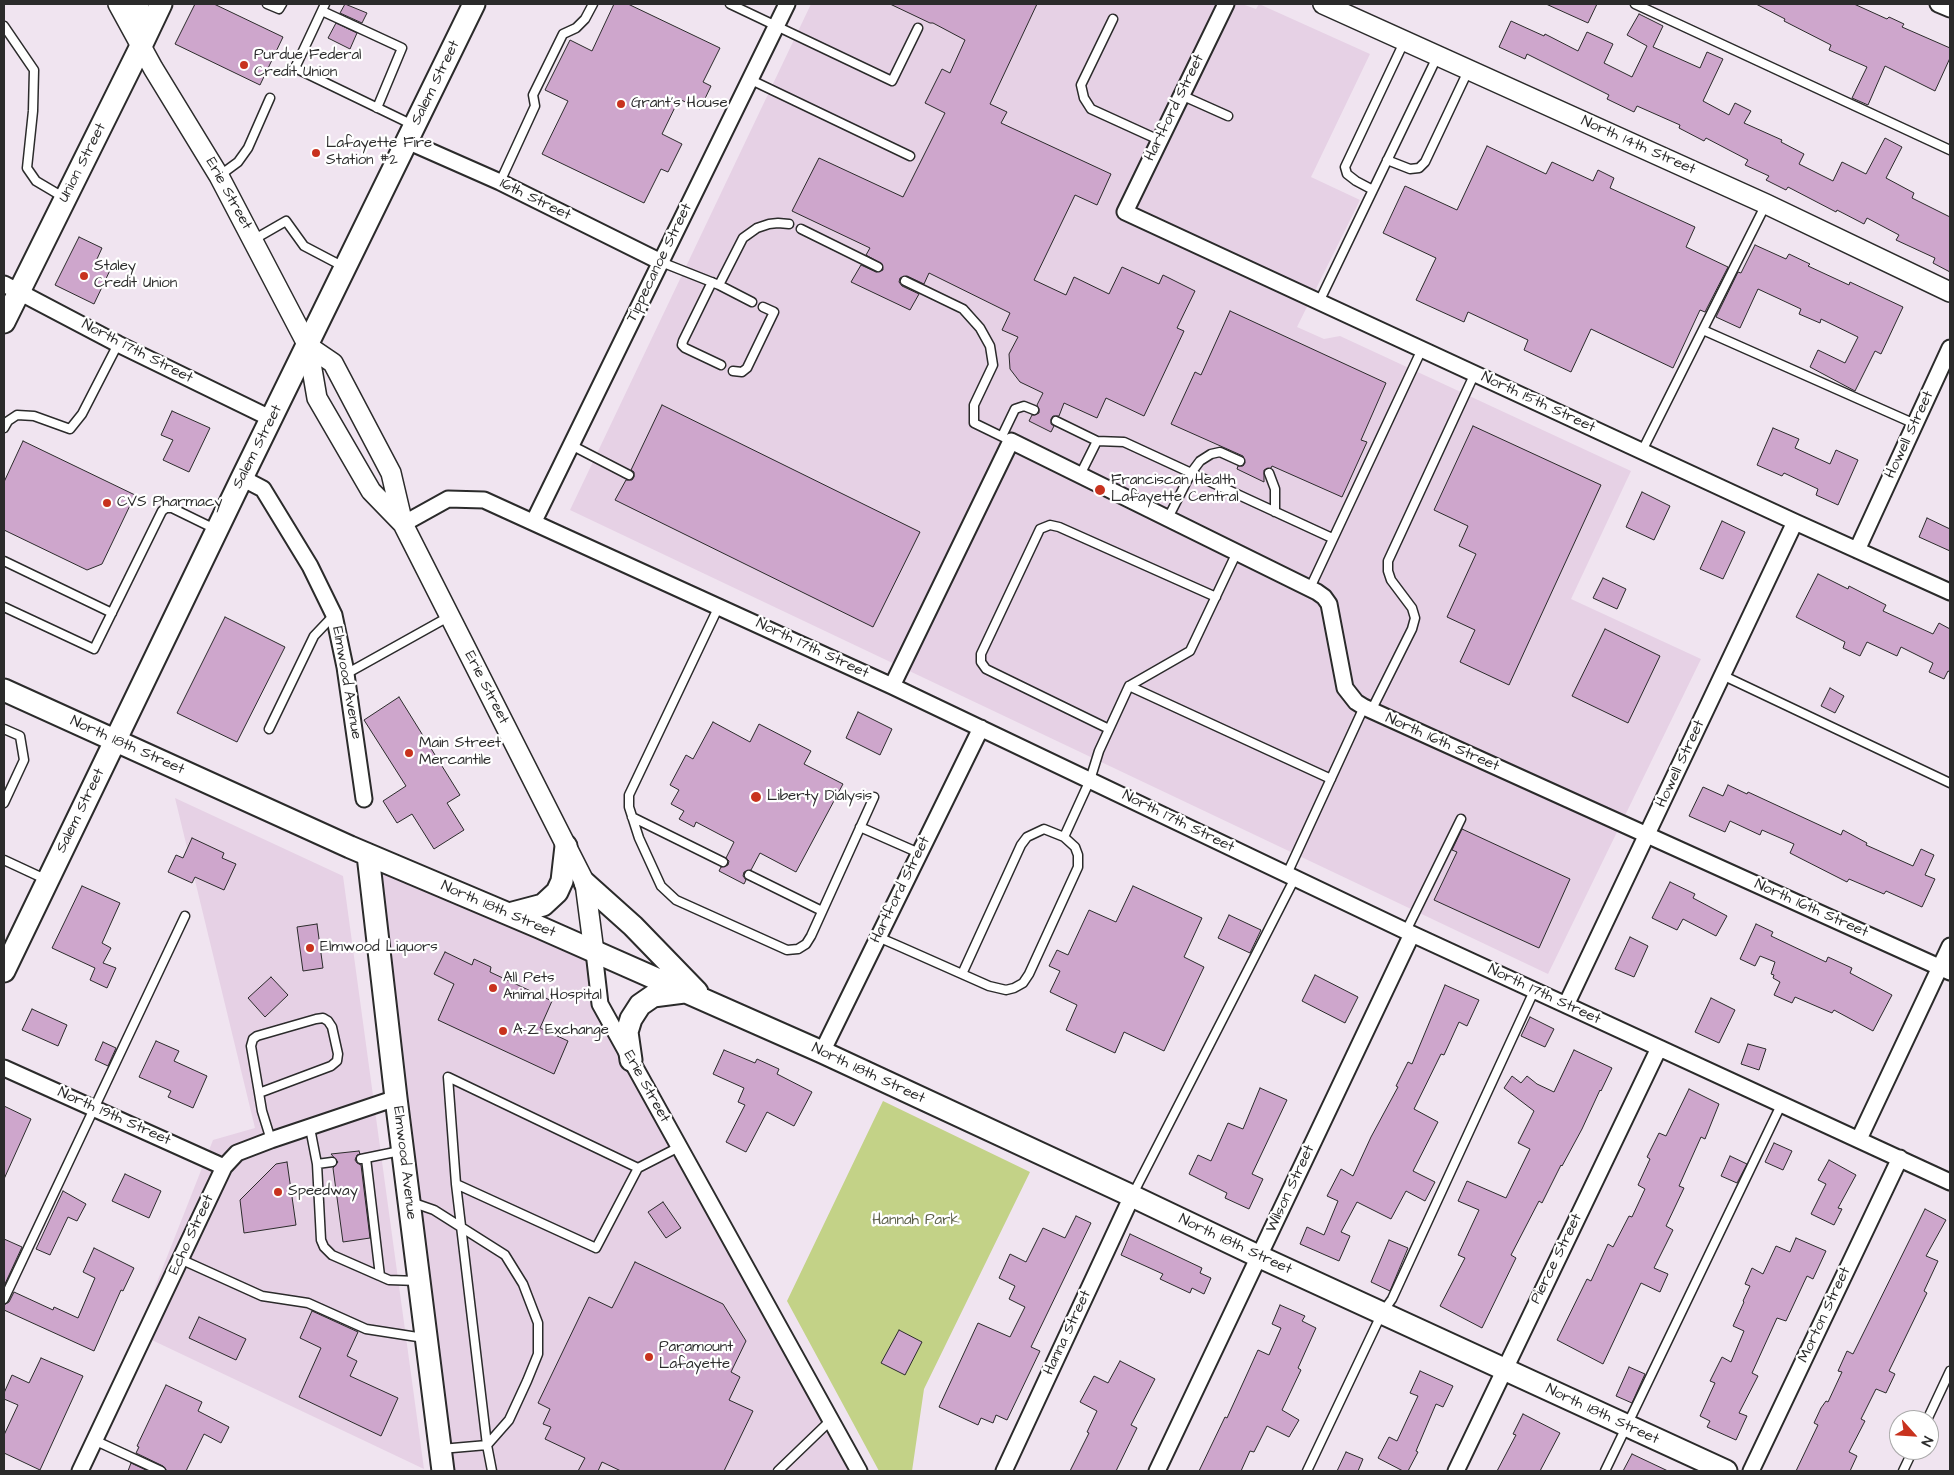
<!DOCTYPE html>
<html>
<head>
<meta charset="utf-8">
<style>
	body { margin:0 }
	#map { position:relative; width:1954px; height:1475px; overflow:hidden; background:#f0e4f0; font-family:"Architects Daughter",sans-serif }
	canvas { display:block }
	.frame { position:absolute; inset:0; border:5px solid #2b2b2b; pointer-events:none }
	.north { position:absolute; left:1889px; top:1410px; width:50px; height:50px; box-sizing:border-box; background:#fff; border:1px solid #aaa; border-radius:50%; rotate:116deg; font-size:14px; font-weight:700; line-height:20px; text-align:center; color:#2b2b2b }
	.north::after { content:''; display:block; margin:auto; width:18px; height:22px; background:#c8321e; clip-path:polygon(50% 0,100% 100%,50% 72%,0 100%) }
</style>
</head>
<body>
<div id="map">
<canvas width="1954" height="1475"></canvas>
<div class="frame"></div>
<div class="north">N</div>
</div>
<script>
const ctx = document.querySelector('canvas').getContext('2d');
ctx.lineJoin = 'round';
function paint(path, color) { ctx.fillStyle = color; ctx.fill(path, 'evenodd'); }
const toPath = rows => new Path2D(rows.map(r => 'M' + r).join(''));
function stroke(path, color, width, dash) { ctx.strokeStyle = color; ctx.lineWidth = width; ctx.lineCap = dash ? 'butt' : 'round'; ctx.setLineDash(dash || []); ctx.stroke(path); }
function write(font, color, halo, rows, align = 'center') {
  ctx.font = font + ' "Architects Daughter",sans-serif'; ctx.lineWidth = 4.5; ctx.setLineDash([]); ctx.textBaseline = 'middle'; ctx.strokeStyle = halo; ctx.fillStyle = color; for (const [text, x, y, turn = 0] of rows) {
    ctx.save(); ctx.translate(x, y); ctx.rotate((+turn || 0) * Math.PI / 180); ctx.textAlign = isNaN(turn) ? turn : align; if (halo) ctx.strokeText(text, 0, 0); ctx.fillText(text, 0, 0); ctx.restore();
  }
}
paint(toPath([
	[811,4,1242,4,1256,9,1259,4,1370,54,1311,177,1360,200,1297,327,1324,339,1340,336,1631,471,1571,599,1701,659,1548,974,570,510],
	[175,798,343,876,424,1469,137,1333,213,1140,255,1128],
	[368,855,594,952,600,1004,859,1471,443,1471]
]), '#e6d1e5');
paint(toPath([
	[883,1101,1030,1172,924,1389,912,1471,879,1471,787,1301]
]), '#c3d287');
const building = toPath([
	[195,4,214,4,283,37,260,85,175,44,195,4],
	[345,4,367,13,362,23,340,13,345,4],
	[614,4,628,4,720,48,703,82,711,86,700,109,679,99,662,134,682,144,668,172,661,169,644,203,542,154,568,101,545,90,570,40,592,51,614,4],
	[890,4,1037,4,990,104,1007,112,1001,123,1111,174,1097,205,1075,195,1034,280,1066,295,1074,277,1109,294,1122,267,1159,284,1163,275,1195,291,1177,328,1184,331,1144,416,1106,398,1097,418,1064,403,1059,416,1053,416,1051,419,1051,424,1054,426,1051,432,1029,421,1032,415,1035,415,1039,413,1039,409,1037,405,1043,393,1020,382,1010,369,1009,354,1018,337,1002,330,1010,313,929,273,924,284,907,276,900,278,899,282,902,286,919,294,910,310,851,282,861,265,876,272,883,270,882,264,866,255,870,248,792,211,819,158,903,197,945,113,925,103,942,69,950,73,965,40,933,23,930,23,890,4],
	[1546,4,1597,4,1588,23,1546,4],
	[1756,4,1854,4,1887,19,1889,17,1904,24,1902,27,1950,48,1950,58,1935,91,1885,66,1868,105,1852,98,1867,67,1829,50,1831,45,1784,21,1785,19,1756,4],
	[1639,14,1663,26,1653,47,1700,68,1707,52,1723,59,1703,101,1729,115,1735,103,1751,111,1744,123,1782,140,1781,142,1804,154,1799,164,1833,181,1842,162,1866,174,1885,138,1902,147,1886,178,1914,193,1912,198,1950,217,1950,272,1933,263,1935,258,1896,240,1899,235,1867,218,1864,224,1837,210,1836,212,1788,187,1786,190,1766,180,1769,176,1745,165,1748,160,1706,138,1704,141,1679,128,1680,125,1637,106,1634,112,1607,99,1609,95,1527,54,1525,59,1499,47,1511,21,1544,36,1545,34,1578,51,1587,32,1613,44,1604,63,1632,77,1647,46,1627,35,1639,14],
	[336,23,357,33,350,49,328,38,336,23],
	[1487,146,1546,174,1552,162,1593,181,1598,170,1614,178,1610,188,1695,227,1686,247,1728,267,1705,312,1700,310,1673,368,1591,329,1571,372,1524,350,1528,340,1468,312,1464,322,1416,300,1436,258,1383,233,1405,186,1457,210,1487,146],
	[79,237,102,248,97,259,112,266,94,304,55,285,79,237],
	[1755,245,1786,259,1789,254,1810,264,1808,266,1849,285,1850,282,1903,307,1881,354,1875,351,1855,391,1810,367,1818,350,1845,363,1858,337,1821,319,1820,323,1799,314,1801,309,1758,289,1740,328,1716,317,1738,272,1741,273,1755,245],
	[1230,311,1386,383,1361,440,1367,442,1342,497,1272,466,1271,468,1264,470,1264,482,1237,469,1238,466,1243,466,1245,463,1243,456,1171,424,1195,372,1201,375,1230,311],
	[662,405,920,532,873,627,615,500,626,480,632,480,634,477,634,472,631,470,662,405],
	[172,411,210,428,189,472,163,460,173,440,161,435,172,411],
	[1473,426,1601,485,1509,685,1460,662,1475,630,1447,617,1476,554,1459,546,1468,526,1434,510,1473,426],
	[1773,428,1799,439,1795,448,1830,464,1836,450,1858,460,1838,505,1816,495,1818,489,1784,473,1782,476,1757,465,1773,428],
	[23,441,135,495,102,564,87,570,4,530,4,482,23,441],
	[1642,492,1670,506,1654,540,1626,527,1642,492],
	[1927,518,1950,529,1950,551,1919,537,1927,518],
	[1722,521,1745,532,1723,579,1700,569,1722,521],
	[1818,574,1848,589,1849,586,1886,605,1883,611,1933,634,1939,623,1950,629,1950,672,1948,671,1944,679,1929,672,1933,663,1901,647,1897,656,1867,642,1860,656,1843,648,1845,642,1796,617,1818,574],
	[1603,578,1626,589,1617,609,1593,598,1603,578],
	[225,617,285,647,237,742,177,713,225,617],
	[1605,629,1660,656,1628,723,1572,696,1605,629],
	[1830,688,1844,696,1835,713,1821,706,1830,688],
	[399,697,460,795,447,803,464,830,434,849,412,814,397,823,383,801,406,786,364,720,399,697],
	[858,712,892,729,880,755,846,738,858,712],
	[713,722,750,742,759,724,811,751,804,764,843,784,796,872,760,853,751,870,744,872,743,876,746,880,744,884,719,871,721,867,728,865,729,861,726,858,734,842,696,822,694,827,679,819,684,811,671,804,679,790,670,785,686,755,693,759,713,722],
	[1728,785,1747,794,1748,792,1841,835,1843,830,1867,843,1866,845,1913,866,1921,849,1934,855,1925,875,1935,879,1922,907,1886,891,1884,894,1849,879,1847,882,1790,853,1794,844,1762,830,1760,835,1730,821,1725,832,1689,816,1703,787,1723,796,1728,785],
	[1462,829,1570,879,1539,948,1434,900,1457,852,1452,850,1462,829],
	[192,838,224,853,222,858,236,864,224,890,195,877,192,883,168,872,176,855,183,858,192,838],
	[1670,882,1695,894,1693,898,1727,916,1716,936,1683,919,1677,930,1652,918,1670,882],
	[82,886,120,903,102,943,111,948,103,963,116,968,107,988,90,980,95,968,52,948,82,886],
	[1133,886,1202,918,1184,957,1204,967,1164,1051,1124,1032,1115,1053,1066,1030,1077,1005,1050,992,1060,971,1049,966,1057,950,1068,955,1089,910,1116,922,1133,886],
	[1229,915,1261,930,1250,953,1218,938,1229,915],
	[317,924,323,968,303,971,297,927,317,924],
	[1756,924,1773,932,1771,936,1826,962,1828,957,1852,968,1850,973,1892,995,1873,1031,1834,1010,1832,1013,1795,997,1792,1003,1774,995,1780,982,1773,978,1774,975,1771,974,1775,962,1760,956,1755,966,1740,959,1756,924],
	[1630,937,1648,946,1634,977,1615,969,1630,937],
	[445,952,472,965,474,959,491,967,490,972,552,1001,540,1028,568,1041,554,1074,438,1020,454,984,434,974,445,952],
	[1315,975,1358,997,1345,1023,1302,1001,1315,975],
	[271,977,288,995,265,1017,248,998,271,977],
	[1445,985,1479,1000,1467,1026,1459,1022,1444,1055,1441,1054,1414,1109,1438,1122,1413,1171,1435,1182,1425,1201,1406,1191,1391,1219,1357,1202,1341,1232,1350,1236,1339,1261,1300,1244,1307,1227,1324,1235,1338,1201,1327,1196,1341,1169,1353,1176,1371,1137,1398,1087,1396,1086,1408,1062,1412,1064,1445,985],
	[1711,998,1735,1010,1719,1043,1695,1032,1711,998],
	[32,1009,67,1025,58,1046,22,1030,32,1009],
	[1530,1017,1554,1029,1545,1047,1521,1036,1530,1017],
	[156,1041,179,1051,174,1061,207,1076,193,1108,168,1097,171,1091,139,1077,156,1041],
	[103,1042,116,1048,108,1066,95,1060,103,1042],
	[1748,1044,1766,1049,1759,1070,1741,1064,1748,1044],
	[724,1050,755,1063,757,1059,779,1069,777,1074,812,1092,794,1126,767,1112,746,1152,726,1142,745,1105,738,1102,744,1088,713,1074,724,1050],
	[1574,1050,1612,1068,1601,1091,1600,1090,1582,1129,1562,1166,1561,1165,1542,1203,1539,1201,1511,1255,1516,1258,1482,1328,1440,1306,1465,1258,1458,1255,1479,1210,1458,1201,1467,1181,1506,1198,1530,1149,1518,1143,1534,1111,1504,1088,1512,1076,1521,1083,1527,1076,1537,1084,1554,1092,1574,1050],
	[1260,1088,1287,1100,1252,1174,1263,1179,1249,1209,1225,1198,1227,1193,1189,1174,1198,1155,1211,1161,1228,1123,1243,1129,1260,1088],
	[1689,1089,1719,1104,1705,1139,1701,1137,1679,1186,1684,1188,1666,1226,1673,1230,1654,1268,1668,1274,1660,1292,1641,1283,1603,1364,1557,1340,1587,1279,1591,1281,1608,1244,1613,1247,1629,1216,1632,1217,1645,1189,1638,1185,1650,1159,1647,1157,1659,1133,1666,1136,1689,1089],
	[4,1106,31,1119,4,1179,4,1106],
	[1774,1143,1792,1151,1783,1170,1765,1162,1774,1143],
	[359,1151,360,1154,357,1155,355,1160,357,1163,361,1165,370,1238,343,1242,333,1168,338,1162,331,1154,359,1151],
	[1730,1156,1747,1164,1737,1183,1721,1176,1730,1156],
	[1829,1160,1856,1175,1838,1208,1842,1209,1834,1225,1811,1214,1826,1184,1818,1180,1829,1160],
	[287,1162,296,1225,244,1233,240,1200,276,1164,287,1162],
	[125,1174,161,1191,149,1218,112,1201,125,1174],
	[63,1191,86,1204,77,1221,68,1217,50,1255,36,1249,63,1191],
	[663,1202,681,1228,666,1238,648,1212,663,1202],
	[1925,1209,1946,1220,1926,1256,1938,1261,1924,1291,1927,1293,1889,1371,1895,1374,1886,1393,1876,1389,1861,1419,1865,1421,1849,1452,1857,1456,1850,1471,1796,1471,1818,1425,1814,1423,1821,1408,1826,1401,1828,1402,1842,1372,1838,1371,1847,1351,1853,1354,1925,1209],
	[1076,1216,1091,1223,1031,1347,1040,1351,1007,1420,996,1415,993,1423,981,1418,978,1425,939,1407,978,1323,1010,1337,1025,1307,1009,1299,1015,1286,999,1278,1010,1254,1026,1262,1043,1228,1065,1238,1076,1216],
	[1130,1234,1202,1268,1200,1273,1211,1278,1204,1294,1192,1288,1190,1293,1160,1279,1163,1274,1121,1255,1130,1234],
	[1796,1238,1826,1251,1813,1279,1807,1276,1786,1321,1777,1318,1752,1373,1758,1376,1739,1413,1747,1416,1736,1440,1707,1427,1710,1421,1700,1416,1715,1383,1710,1381,1722,1357,1731,1362,1744,1331,1733,1326,1744,1302,1743,1301,1750,1286,1745,1284,1752,1268,1763,1274,1776,1246,1790,1252,1796,1238],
	[4,1239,22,1247,4,1286,4,1239],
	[1389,1240,1408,1248,1390,1291,1371,1282,1389,1240],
	[94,1248,134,1268,123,1291,121,1290,94,1351,4,1310,4,1305,9,1302,14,1292,53,1310,54,1307,78,1318,95,1278,83,1272,94,1248],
	[635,1262,723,1304,746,1341,731,1372,740,1377,729,1400,753,1411,724,1471,621,1471,602,1462,598,1471,578,1471,585,1458,545,1439,551,1427,543,1424,550,1409,538,1403,589,1297,612,1308,635,1262],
	[1280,1305,1305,1316,1302,1321,1316,1328,1298,1368,1301,1370,1282,1410,1299,1420,1289,1437,1267,1426,1254,1452,1250,1451,1241,1471,1199,1471,1225,1417,1227,1418,1258,1350,1269,1355,1281,1328,1272,1324,1280,1305],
	[312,1311,358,1332,347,1356,357,1361,350,1376,398,1398,381,1436,299,1397,321,1348,300,1338,312,1311],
	[199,1317,246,1339,236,1360,189,1338,199,1317],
	[899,1330,922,1342,905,1375,881,1363,899,1330],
	[41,1358,83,1376,40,1470,4,1453,4,1435,18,1405,4,1399,4,1393,12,1375,29,1383,41,1358],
	[1120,1361,1155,1379,1131,1425,1137,1428,1116,1471,1070,1471,1089,1433,1087,1432,1097,1411,1080,1402,1094,1376,1108,1383,1120,1361],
	[1629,1367,1645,1374,1632,1403,1616,1396,1629,1367],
	[1420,1371,1453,1386,1443,1407,1436,1404,1416,1451,1418,1452,1408,1471,1403,1471,1378,1458,1389,1437,1397,1441,1418,1396,1410,1393,1420,1371],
	[166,1385,202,1402,198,1411,229,1427,221,1443,204,1434,186,1471,167,1471,163,1466,136,1453,139,1447,137,1446,166,1385],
	[1523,1414,1560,1433,1540,1471,1497,1471,1516,1435,1513,1434,1523,1414],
	[1346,1452,1363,1459,1358,1471,1337,1471,1346,1452],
	[1632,1454,1668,1471,1623,1471,1632,1454],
	[131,1463,148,1471,128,1471,131,1463]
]);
paint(building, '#cea6cc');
stroke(building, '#2b2b2b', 1);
const service = toPath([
	[267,4,279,9,282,4],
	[325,4,295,68,413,125],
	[730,4,892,81,918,28],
	[1635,4,1950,150],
	[322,11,402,48,377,108],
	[1113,19,1081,85,1084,98,1091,109,1159,140],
	[4,26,34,70,33,111,27,168,36,181,63,197],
	[749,79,910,156],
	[1181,95,1228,116],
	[1387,160,1410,169,1419,168,1425,162,1468,71],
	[219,176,238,162,248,148,270,98],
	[500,182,535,106,533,95,563,34,576,28,585,19,593,4],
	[1373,190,1356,181,1347,174,1345,167,1405,40],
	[801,229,878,267],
	[253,240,286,221,304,246,344,267],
	[661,262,719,285,743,238,757,228,769,224,778,223,789,224],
	[905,281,963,309,980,328,990,346,993,365,974,405,974,423,1011,441],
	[712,282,683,341,682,345,685,348,721,365],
	[719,285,752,302],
	[1319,302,1438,55],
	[1703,330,1915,424],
	[733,371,742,372,747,368,774,312,763,307],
	[1056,421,1097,441,1124,442,1332,538],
	[4,428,8,421,17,415,34,416,70,429,82,414,118,344],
	[1002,436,1015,409,1024,406,1034,410],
	[571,445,629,475],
	[1642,451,1766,204],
	[1269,473,1275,489,1275,512],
	[1080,475,1097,441],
	[1168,518,1191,473,1200,461,1211,454,1220,452,1240,461],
	[4,561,112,613],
	[1310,588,1422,349],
	[719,606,629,795,629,807,639,838,661,886,676,900,787,950,798,949,806,944,811,936,874,797],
	[4,607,94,649,162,511,166,508,172,508,215,529],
	[346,674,450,616],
	[1722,675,1950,783],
	[1129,686,1331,779],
	[1371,711,1412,629,1415,618,1412,608,1391,580,1388,571,1388,561,1475,373],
	[4,729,20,736,24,760,4,803],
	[269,729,314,636,334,615],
	[1109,729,986,669,981,662,981,654,1040,529,1050,525,1059,527,1216,597],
	[632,817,723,862],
	[860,827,919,853],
	[1064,837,1090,780,1099,751,1129,686,1190,651,1237,552],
	[4,860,47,880],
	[1287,874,1364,707],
	[749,875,822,911],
	[1406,931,1461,819],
	[878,937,901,947,989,986,1006,990,1014,988,1023,983,1029,974,1078,867,1078,855,1075,847,1064,837,1044,829,1027,837,1021,845,962,974],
	[259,1093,331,1066,337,1061,338,1054,332,1027,328,1021,323,1018,316,1019,257,1036,253,1039,251,1046,259,1093,262,1111,271,1140],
	[310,1128,317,1164,321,1240,324,1247,332,1255,389,1280,418,1281],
	[366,1158,380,1276],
	[361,1159,400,1151],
	[317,1164,332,1162],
	[638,1168,596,1248,456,1184,448,1077,638,1168,679,1147],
	[456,1184,487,1445],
	[1133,1194,1295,878],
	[411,1202,434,1210,505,1255,523,1284,538,1323,538,1354,527,1381,509,1420,487,1445],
	[180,1259,262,1296,308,1303,366,1329,424,1338],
	[4,1299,185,916],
	[1927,1420,1950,1371],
	[94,1440,161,1471],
	[441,1449,487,1445,492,1471],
	[778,1471,831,1420],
	[1307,1471,1382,1313,1392,1299,1534,991],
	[1605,1471,1782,1103],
	[1903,1471,1913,1450]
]);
const minor = toPath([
	[1226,4,1125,212,1795,522,1950,592],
	[1938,4,1950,9],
	[407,141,500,182,661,262],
	[4,284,118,344,272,419],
	[242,478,263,489,310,566,334,615,345,667,364,799],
	[534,521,787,4],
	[403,524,448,499,484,500,892,686,1412,934,1950,1182],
	[1857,550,1950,348],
	[892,686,1011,441,1317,592,1324,597,1329,604,1345,688,1356,702,1364,707,1950,972],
	[594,952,600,1004,859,1471],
	[1566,1005,1795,522],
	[822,1052,981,728],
	[4,1068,224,1167],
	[1859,1139,1950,946],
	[80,1471,224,1167,237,1153,271,1140,396,1098],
	[1004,1471,1132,1196],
	[1157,1471,1412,934],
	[1456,1471,1659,1048],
	[1751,1471,1900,1158]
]);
const tertiary = toPath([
	[118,4,153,68,219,176,308,346,317,398,371,491,403,524],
	[139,4,141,40],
	[1323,4,1766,204,1950,292],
	[308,346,333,363,391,473,403,524,585,883,594,952]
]);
const secondary = toPath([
	[4,322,141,46,161,4],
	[4,690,350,847,539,927,822,1052,1132,1196,1260,1257,1726,1471],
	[368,855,396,1098,443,1471],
	[585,883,633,926,697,992],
	[509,914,543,905,557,892,562,881,566,846],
	[4,971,242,478,474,4],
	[631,1060,627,1032,631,1019,640,1005,653,996,684,992]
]);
stroke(service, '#2b2b2b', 11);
stroke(minor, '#2b2b2b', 19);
stroke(tertiary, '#2b2b2b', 22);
stroke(secondary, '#2b2b2b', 25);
stroke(service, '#fff', 8);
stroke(minor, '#fff', 15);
stroke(tertiary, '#fff', 19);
stroke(secondary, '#fff', 21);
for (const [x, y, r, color] of [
	[244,65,5,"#c8321e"],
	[621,104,5,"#c8321e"],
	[316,153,5,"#c8321e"],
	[84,276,5,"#c8321e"],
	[1100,490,6,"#c8321e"],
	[107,503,5,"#c8321e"],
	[409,753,5,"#c8321e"],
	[756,797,6,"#c8321e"],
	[310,948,5,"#c8321e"],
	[493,988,5,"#c8321e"],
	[503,1031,5,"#c8321e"],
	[278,1192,5,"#c8321e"],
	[649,1357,5,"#c8321e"]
]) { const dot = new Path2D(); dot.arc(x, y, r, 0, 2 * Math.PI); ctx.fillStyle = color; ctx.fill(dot); stroke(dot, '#fff', 2); }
write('15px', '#2b2b2b', '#fff', [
	["Purdue Federal",254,56],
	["Credit Union",254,73],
	["Grant's House",631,104],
	["Lafayette Fire",326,144],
	["Station #2",326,161],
	["Staley",94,267],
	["Credit Union",94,284],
	["Franciscan Health",1111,481],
	["Lafayette Central",1111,498],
	["CVS Pharmacy",117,503],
	["Main Street",419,744],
	["Mercantile",419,761],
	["Liberty Dialysis",767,797],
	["Elmwood Liquors",320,948],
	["All Pets",503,979],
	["Animal Hospital",503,996],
	["A-Z Exchange",513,1031],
	["Speedway",288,1192],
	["Paramount",659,1348],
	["Lafayette",659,1365]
], 'left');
write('15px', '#2b2b2b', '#fff', [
	["Salem Street",436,83,-64],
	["Hartford Street",1175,108,-64],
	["North 14th Street",1638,146,24],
	["Union Street",83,163,-63],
	["Erie Street",228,194,61],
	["16th Street",535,200,26],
	["Tippecanoe Street",660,263,-64],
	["North 17th Street",137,352,27],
	["North 15th Street",1538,403,25],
	["Howell Street",1910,435,-65],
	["Salem Street",258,447,-63],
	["North 17th Street",812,649,25],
	["Elmwood Avenue",346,683,80],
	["Erie Street",486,688,63],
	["North 16th Street",1442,743,24],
	["North 18th Street",127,746,24],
	["Howell Street",1681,764,-65],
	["Salem Street",81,811,-64],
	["North 17th Street",1178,822,26],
	["Hartford Street",901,890,-64],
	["North 16th Street",1811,909,24],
	["North 18th Street",498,910,23],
	["North 17th Street",1544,995,25],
	["North 18th Street",868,1074,25],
	["Erie Street",646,1087,61],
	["North 19th Street",114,1117,24],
	["Elmwood Avenue",404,1163,83],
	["Wilson Street",1291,1189,-65],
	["Echo Street",192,1235,-65],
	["North 18th Street",1235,1245,25],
	["Pierce Street",1557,1259,-64],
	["Morton Street",1825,1315,-65],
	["Hanna Street",1068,1333,-65],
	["North 18th Street",1602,1415,25]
]);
write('15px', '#595d47', '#fff', [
	["Hannah Park",916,1221]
]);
</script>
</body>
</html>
